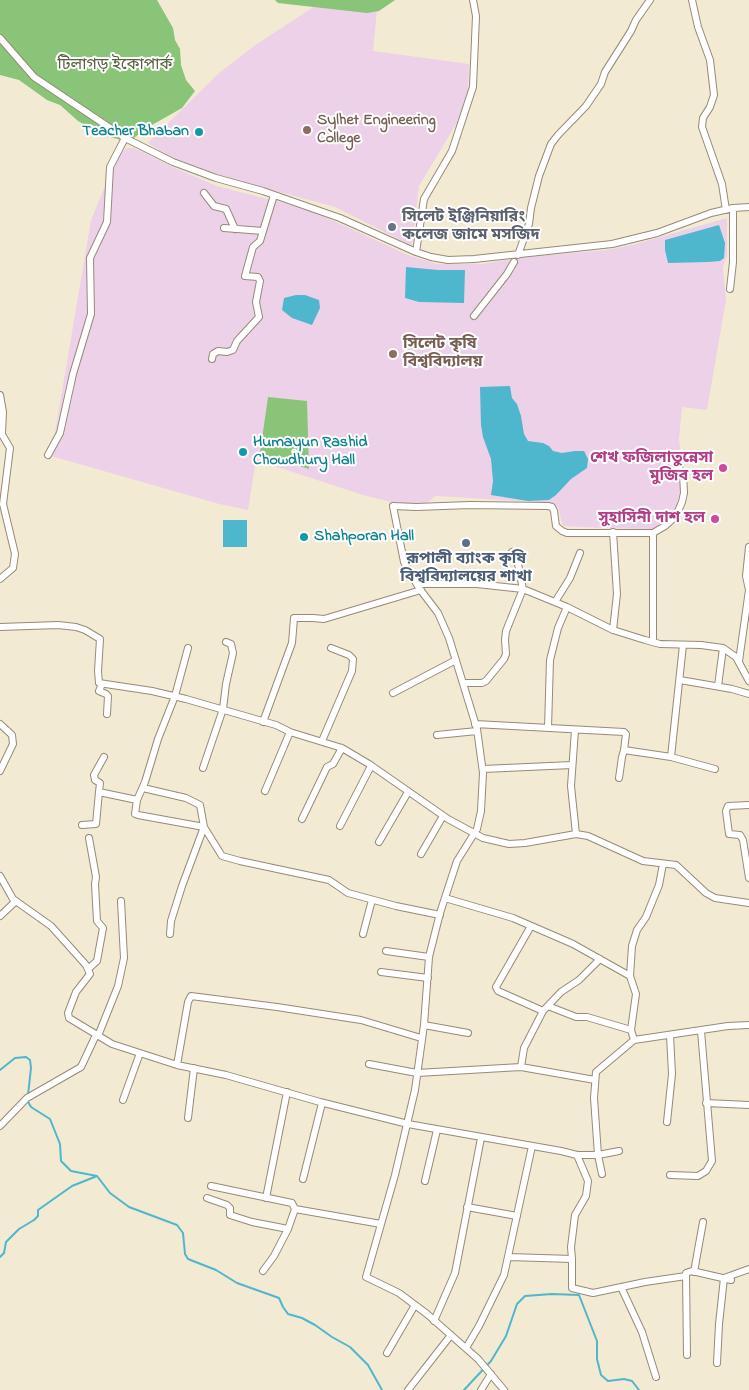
<!DOCTYPE html>
<html>
<head>
<meta charset="utf-8">
<style>
	body { margin:0 }
	canvas { display:block; background:#f3ead3 }
</style>
</head>
<body>
<canvas width="749" height="1390"></canvas>
<script>
const ctx = document.querySelector('canvas').getContext('2d');
ctx.lineJoin = 'round';
function paint(path, color) { ctx.fillStyle = color; ctx.fill(path, 'evenodd'); }
const toPath = rows => new Path2D(rows.map(r => 'M' + r).join(''));
function stroke(path, color, width, dash) { ctx.strokeStyle = color; ctx.lineWidth = width; ctx.lineCap = dash ? 'butt' : 'round'; ctx.setLineDash(dash || []); ctx.stroke(path); }
function write(font, color, halo, rows, align = 'center') {
  ctx.font = font + ' "Indie Flower","Noto Sans Bengali",sans-serif'; ctx.lineWidth = 4; ctx.setLineDash([]); ctx.textBaseline = 'middle'; ctx.strokeStyle = halo; ctx.fillStyle = color; for (const [text, x, y, turn = 0] of rows) {
    ctx.save(); ctx.translate(x, y); ctx.rotate((+turn || 0) * Math.PI / 180); ctx.textAlign = isNaN(turn) ? turn : align; if (halo) ctx.strokeText(text, 0, 0); ctx.fillText(text, 0, 0); ctx.restore();
  }
}
paint(toPath([
	[324,0,378,0,373,51,469,64,468,96,461,116,419,186,412,246,335,207,235,180,206,170,169,156,148,143,219,73,254,46],
	[127,148,134,148,177,169,217,186,310,210,408,255,437,264,481,264,526,257,606,250,632,245,727,218,727,256,724,263,723,268,726,300,707,410,682,407,679,439,682,465,679,473,681,482,681,493,674,515,667,522,653,529,604,528,563,526,558,508,553,503,436,496,426,503,398,504,363,495,256,460,248,510,219,504,51,456,91,220,111,172,122,152]
]), '#edd1e9');
paint(toPath([
	[0,0,157,0,173,28,175,40,180,49,181,65,186,80,195,91,182,108,152,125,128,142,103,135,78,121,60,105,47,100,19,80,0,75],
	[275,0,395,0,379,11,367,13,278,3],
	[268,397,307,401,309,469,260,453]
]), '#89c479');
paint(toPath([
	[719,225,725,243,724,258,720,261,708,262,668,263,665,250,665,240],
	[406,267,438,270,465,270,464,303,419,302,405,298],
	[296,295,305,295,319,300,320,308,312,325,292,318,282,310,284,298],
	[510,386,512,398,517,404,521,416,524,434,528,441,543,443,549,446,553,451,562,453,575,451,584,451,588,459,587,468,571,479,556,495,549,500,528,501,491,495,493,481,491,459,483,437,481,425,480,387],
	[223,520,247,520,247,547,223,547]
]), '#4fb7cd');
stroke(toPath([
	[0,1070,15,1058,26,1057,30,1060,31,1068,28,1095],
	[27,1100,31,1107,50,1119,60,1144,61,1161,71,1171,97,1176,110,1193,129,1207,177,1225,183,1233,185,1254,188,1259,216,1270,237,1283,279,1298,283,1307,288,1314,302,1318,315,1325,332,1337,350,1347,368,1365,382,1390],
	[0,1257,4,1253,6,1242,19,1229,34,1220,38,1216,38,1210,72,1186,97,1176],
	[464,1390,491,1361,506,1336,517,1304,525,1296,552,1294,579,1295,597,1341,597,1359,601,1375,608,1381,624,1379,632,1381,639,1390]
]), '#4fb7cd', 2);
const street = toPath([
	[692,0,698,27,710,60,714,95,710,107,703,118,702,127,722,184,726,210],
	[0,38,34,77,125,138,173,162,216,178,263,191,340,218,416,252,431,257,448,260,474,259,612,244,657,233,711,213,733,208,749,207],
	[204,193,214,206,226,209,235,229],
	[224,228,263,231],
	[416,252,424,199,452,151,473,87,476,16,473,0],
	[518,255,529,224,531,208,539,176,551,144,558,135,586,106,601,84,605,72,631,31,636,20,650,0],
	[730,289,733,262,733,208],
	[474,316,507,274,514,262],
	[212,359,213,354,218,351,227,352,233,350,237,341,259,317,256,302,260,281,258,277,245,276,253,247,260,241,274,195],
	[0,395,3,412,2,433],
	[0,431,10,448,3,504,15,554,13,568,0,579],
	[48,455,60,433,73,374,91,314,90,258,107,222,110,167,125,138],
	[613,532,617,594,613,630],
	[512,552,517,559,523,589,567,607,613,630,645,640,660,644,701,645,723,648,736,657,749,681],
	[417,584,477,584,523,589,506,631,505,640,506,654,504,659,486,681,482,683,463,683],
	[555,602,570,578,580,553],
	[0,627,58,625,76,627,85,630,100,639,98,671,99,683,152,691,186,699,276,725,290,732,342,748,369,764,448,819,483,838,509,844,525,843,576,834,588,836,643,861,676,865,706,893,715,898,749,903],
	[653,642,653,533],
	[739,661,749,590,746,576,749,547],
	[680,680,732,689,749,694],
	[102,684,99,691,106,694,108,696,107,714],
	[718,686,723,648],
	[393,693,456,660],
	[263,722,292,643,294,618,313,618,324,619,421,590],
	[0,724,12,735,13,744,0,771],
	[475,724,624,732,626,734,624,750],
	[548,728,550,660,558,628,567,607],
	[575,730,571,786,576,834],
	[437,735,477,731],
	[322,741,352,671,353,659,349,655,331,648],
	[671,757,715,769],
	[203,768,223,709,226,684,233,653,231,644,226,642],
	[483,769,572,765],
	[619,778,622,757,624,750,671,757,683,645],
	[143,788,186,798,200,805,204,827,222,856,240,861,329,880,348,893,396,906,440,915],
	[265,791,290,732],
	[99,792,100,783,95,780,94,775,104,757],
	[137,800,135,814,138,815,204,827],
	[749,805,728,806,726,811,729,834,740,835,743,840,749,878],
	[302,819,327,767,333,764,342,748],
	[82,825,96,824,99,792,137,800,145,782,158,739,175,696,188,648],
	[340,826,371,766],
	[379,842,408,792],
	[421,854,443,816],
	[0,876,13,899,51,926,86,965,90,974,76,992,68,1013,69,1018,112,1044,177,1065,226,1075,320,1102,408,1124,561,1151,577,1155,598,1155,594,1098,596,1072,634,1040,631,1030,636,994,630,976,573,944,550,934,513,918,445,898],
	[0,916,16,901],
	[531,926,496,987,498,991,543,1011],
	[170,934,171,921,182,886,204,827],
	[363,934,372,900],
	[386,951,429,957],
	[88,969,97,961,103,928,97,921,95,884,96,877,89,838],
	[381,972,428,978],
	[630,976,632,946,637,930,646,917,659,885,663,864],
	[548,1006,576,1017,587,1017,631,1030],
	[424,1025,468,1033],
	[98,1036,118,986,124,958,121,901],
	[634,1040,728,1026,749,1025],
	[369,1064,417,1073,521,1067,595,1080],
	[177,1065,188,1002,191,996,277,1007,361,1020,421,1038],
	[521,1067,524,1048,543,1011,561,992,579,980,600,959],
	[123,1100,140,1053],
	[706,1103,749,1105],
	[188,1118,194,1068],
	[667,1122,672,1074,670,1035],
	[0,1126,27,1098,81,1067,96,1035],
	[602,1174,598,1155,619,1151],
	[670,1175,698,1176,706,1171,712,1161,701,1031],
	[303,1179,322,1103],
	[425,1181,437,1130],
	[211,1186,292,1203,295,1209],
	[207,1198,227,1205,230,1208,230,1215,252,1222,288,1229],
	[266,1198,287,1092],
	[467,1207,517,1216],
	[509,1257,572,1259,572,1288,593,1293,645,1282,686,1276],
	[572,1259,571,1247,575,1215,586,1196,588,1181,577,1155],
	[263,1271,274,1256,288,1229,295,1209,381,1224],
	[694,1272,703,1222],
	[621,1287,642,1332,656,1377],
	[434,1321,455,1273,481,1138],
	[466,1348,479,1326,504,1275,532,1146],
	[387,1353,415,1305],
	[687,1355,686,1273,692,1271,731,1280],
	[717,1363,719,1324,724,1278,749,1269],
	[408,1390,451,1335],
	[481,1390,491,1374],
	[504,1390,478,1359,427,1314,399,1293,366,1277,395,1175,415,1090,424,1025,429,957,440,913,457,861,477,829,481,811,483,773,477,729,449,638,438,613,419,588,404,562,393,506,416,507,470,505,548,506,552,507,554,511,556,526,562,531,567,533,653,533,665,526,676,516,682,502,684,493,683,474,677,465,665,459]
]);
stroke(street, '#978a78', 8);
stroke(street, '#fff', 6);
for (const [x, y, r, color] of [
	[307,130,5,"#8d6e63"],
	[199,132,5,"#0f9aa8"],
	[392,227,5,"#6b7280"],
	[393,354,5,"#8d6e63"],
	[243,452,5,"#0f9aa8"],
	[723,468,5,"#d1479c"],
	[715,519,5,"#d1479c"],
	[304,537,5,"#0f9aa8"],
	[466,543,5,"#5c6f8a"]
]) { const dot = new Path2D(); dot.arc(x, y, r, 0, 2 * Math.PI); ctx.fillStyle = color; ctx.fill(dot); stroke(dot, '#fff', 2); }
write('16px', '#56603e', '#fff', [
	["টিলাগড় ইকোপার্ক",115,66]
]);
write('bold 16px', '#785e54', '#fff', [
	["Sylhet Engineering",317,121],
	["College",317,139],
	["সিলেট কৃষি",403,345],
	["বিশ্ববিদ্যালয়",403,363]
], 'left');
write('bold 16px', '#0d838f', '#fff', [
	["Teacher Bhaban",189,132,"right"],
	["Humayun Rashid",253,443],
	["Chowdhury Hall",253,461],
	["Shahporan Hall",314,537]
], 'left');
write('bold 16px', '#5b616d', '#fff', [
	["সিলেট ইঞ্জিনিয়ারিং",402,218],
	["কলেজ জামে মসজিদ",402,236]
], 'left');
write('bold 16px', '#b23c85', '#fff', [
	["শেখ ফজিলাতুন্নেসা",713,459],
	["মুজিব হল",713,477],
	["সুহাসিনী দাশ হল",705,519]
], 'right');
write('bold 16px', '#4e5e75', '#fff', [
	["রূপালী ব্যাংক কৃষি",466,560],
	["বিশ্ববিদ্যালয়ের শাখা",466,578]
]);
</script>
</body>
</html>
